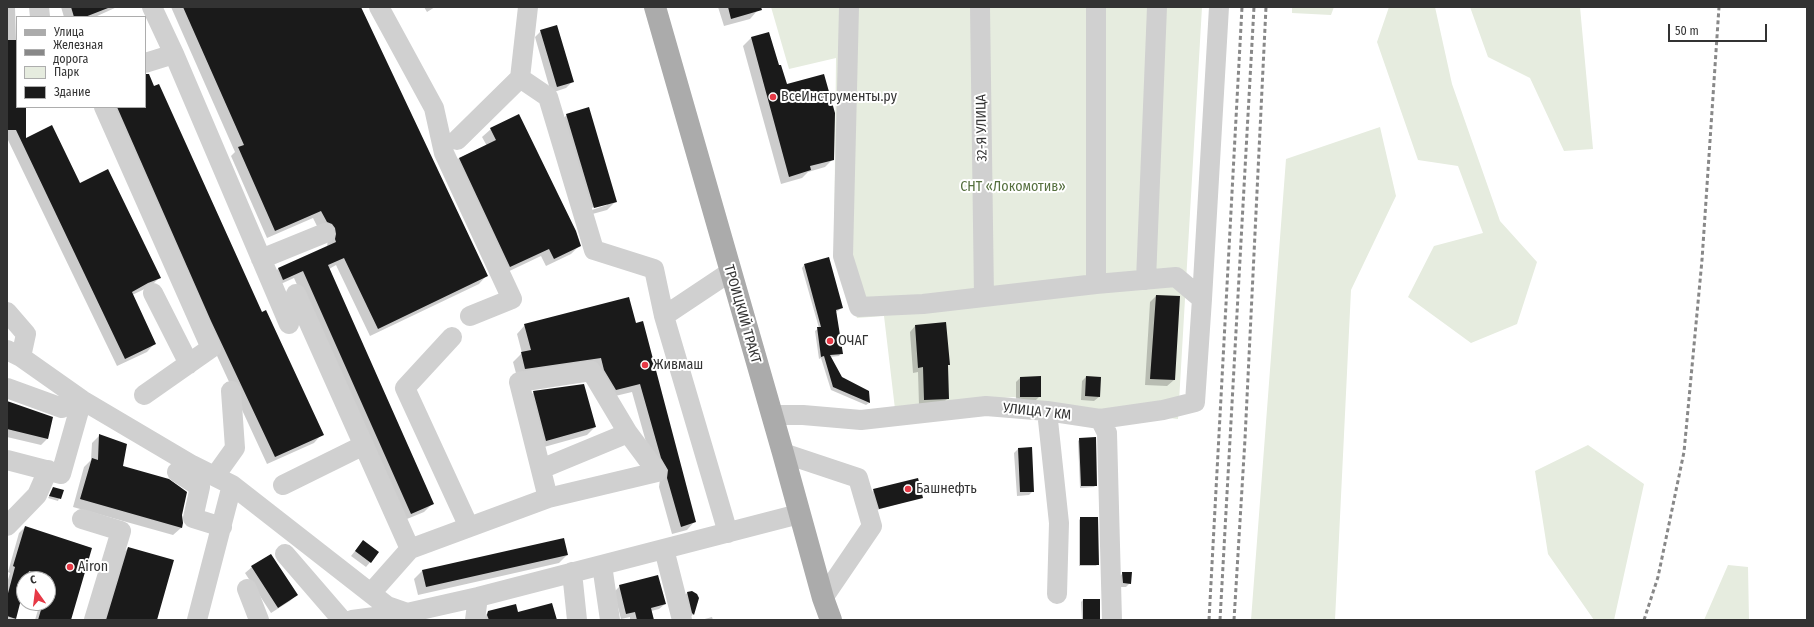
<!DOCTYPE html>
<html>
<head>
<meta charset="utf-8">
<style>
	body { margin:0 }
	#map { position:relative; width:1814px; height:627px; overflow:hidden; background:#fff; font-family:"Fira Sans Condensed",sans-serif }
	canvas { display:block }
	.frame { position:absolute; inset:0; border:8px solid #333; pointer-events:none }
	.legend { position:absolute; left:16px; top:16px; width:130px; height:92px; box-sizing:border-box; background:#fff; border:1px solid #adadad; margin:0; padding:5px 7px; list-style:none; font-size:12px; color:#333 }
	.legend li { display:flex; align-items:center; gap:8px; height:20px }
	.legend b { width:20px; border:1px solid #adadad }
	.north { position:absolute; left:16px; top:571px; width:40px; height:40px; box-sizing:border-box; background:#fff; border:1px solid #adadad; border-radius:50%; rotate:346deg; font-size:11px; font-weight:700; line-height:16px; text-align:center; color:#333 }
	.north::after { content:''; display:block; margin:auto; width:14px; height:18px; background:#e63946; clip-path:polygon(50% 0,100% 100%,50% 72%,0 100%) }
	.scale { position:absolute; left:1668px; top:24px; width:99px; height:18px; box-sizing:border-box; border:2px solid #333; border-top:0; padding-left:5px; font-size:12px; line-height:14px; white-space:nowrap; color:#333; -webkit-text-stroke:3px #fff; paint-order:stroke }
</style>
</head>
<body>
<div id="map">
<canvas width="1814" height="627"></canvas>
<div class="frame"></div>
<ul class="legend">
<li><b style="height:5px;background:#ababab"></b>Улица</li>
<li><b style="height:5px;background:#888"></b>Железная дорога</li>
<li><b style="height:11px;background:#e6ecdf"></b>Парк</li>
<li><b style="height:11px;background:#1a1a1a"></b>Здание</li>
</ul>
<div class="north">С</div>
<div class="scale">50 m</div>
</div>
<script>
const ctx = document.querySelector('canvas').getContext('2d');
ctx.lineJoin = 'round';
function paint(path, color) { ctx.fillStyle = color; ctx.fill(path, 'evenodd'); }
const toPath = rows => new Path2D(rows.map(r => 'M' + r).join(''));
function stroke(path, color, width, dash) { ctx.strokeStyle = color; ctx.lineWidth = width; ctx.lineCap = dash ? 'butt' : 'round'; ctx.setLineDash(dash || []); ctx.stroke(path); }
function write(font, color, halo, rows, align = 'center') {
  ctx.font = font + ' "Fira Sans Condensed",sans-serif'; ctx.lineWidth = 4; ctx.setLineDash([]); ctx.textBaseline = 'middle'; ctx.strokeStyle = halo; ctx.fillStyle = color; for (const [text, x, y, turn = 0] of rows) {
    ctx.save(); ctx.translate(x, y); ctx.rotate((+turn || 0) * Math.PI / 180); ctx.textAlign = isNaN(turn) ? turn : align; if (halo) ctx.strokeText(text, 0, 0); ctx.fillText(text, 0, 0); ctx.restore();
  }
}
paint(toPath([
	[771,7,1202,7,1178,419,1046,405,1014,397,895,409,884,316,857,318,834,251,836,58,789,69],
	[1292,7,1334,7,1331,15,1292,13],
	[1389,7,1435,7,1452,84,1500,221,1537,262,1517,324,1471,343,1408,297,1434,246,1483,233,1458,166,1418,160,1377,42],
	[1470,7,1580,7,1593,149,1564,151,1530,78,1488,57],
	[1380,127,1396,196,1351,290,1335,620,1251,620,1286,159],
	[1588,445,1644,484,1614,620,1594,620,1548,554,1535,471],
	[1728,565,1748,567,1749,620,1704,620]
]), '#e6ecdf');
paint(toPath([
	[7,7,15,7,16,41,17,41,17,107,25,107,25,139,79,184,159,278,151,286,132,295,155,343,147,352,117,366,7,138],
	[61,7,117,7,95,17,64,17],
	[171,7,359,7,487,275,479,284,370,336,336,265,329,269,433,503,424,512,402,521,294,278,274,287,270,277,278,269,327,247,328,238,319,230,313,218,267,238,231,156,235,152],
	[424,7,435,7,427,12],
	[718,7,756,7,757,11,750,19,724,26],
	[541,31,572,82,566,88,551,93,535,37],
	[768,33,778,66,786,85,833,159,825,167,808,172,802,178,781,184,743,46,751,38],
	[145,75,261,313,322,434,314,443,267,464,102,107,145,107],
	[567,115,616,201,607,210,585,216,558,123],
	[607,203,607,205,589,211,588,209],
	[491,129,580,245,571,254,546,266,541,256,501,275,451,167,459,158,487,146,482,137],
	[804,265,842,308,836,312,841,353,839,356,830,357,841,377,868,392,869,403,866,405,831,390,821,358,819,359,815,331,819,328,802,268],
	[1156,296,1179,297,1174,380,1167,386,1145,385,1150,302],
	[628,298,695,521,687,530,672,534,659,487,660,479,653,467,632,392,607,398,596,378,517,377,513,362,522,353,517,334,525,325],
	[915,326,948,365,947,367,948,398,942,404,919,405,918,372,913,373,910,332],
	[1086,377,1099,397,1094,401,1081,400,1082,381],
	[1020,378,1040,378,1040,396,1036,400,1016,400,1016,382],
	[534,392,595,427,587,435,537,449,525,401],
	[7,402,51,417,47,439,41,445,7,437],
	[100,435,121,467,181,515,181,528,173,535,73,507,84,467,91,460,92,443],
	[1080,439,1096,485,1094,487,1080,488,1078,441],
	[1018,449,1033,491,1029,495,1017,496,1014,453],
	[54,488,62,490,58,501,48,498],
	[874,490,922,497,877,510,872,492],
	[1081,518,1098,564,1096,566,1079,566,1079,520],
	[25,527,91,548,70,620,35,620,40,603,48,603,48,579,26,578,24,579,24,585,15,618,13,620,7,620,7,583,10,573,8,572,19,533],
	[359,546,378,553,366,567,351,556],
	[128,548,155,620,102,620,122,554],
	[271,555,296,595,290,601,271,613,245,573,252,567],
	[567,555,559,563,418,595,414,579,422,571],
	[1123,573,1130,583,1126,587,1119,587,1119,577],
	[620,586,665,604,659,609,651,611,653,620,630,620,630,617,621,619,614,592],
	[687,593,696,594,698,601,693,614,690,618,683,597],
	[1083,600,1099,600,1100,620,1082,620,1081,602],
	[488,612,517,613,556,620,482,620],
	[712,617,713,620,701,620]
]), '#0003');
paint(toPath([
	[71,7,108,7,108,8,85,17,74,17],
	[183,7,361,7,488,276,378,329,344,258,328,265,434,504,411,514,303,271,283,280,278,268,336,242,335,239,336,234,335,228,332,224,327,222,321,211,275,231,238,147,244,145],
	[728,7,761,7,762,10,731,19],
	[557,25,574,82,557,87,540,30],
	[769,32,779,65,781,65,787,84,824,74,835,113,834,160,810,166,811,170,789,177,751,37],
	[7,40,17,40,17,107,26,107,26,138,52,125,80,183,108,169,161,278,148,283,132,292,156,344,125,359,16,130,7,130],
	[145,74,149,74,154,86,159,84,262,312,266,310,324,435,275,457,211,321,117,107,145,107],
	[589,107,617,202,594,208,566,114],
	[519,114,576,231,581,246,554,259,549,249,510,267,459,158,496,140,490,128],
	[829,257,843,308,836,310,843,354,830,355,842,377,869,391,870,403,833,387,824,356,821,357,817,327,821,327,804,264],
	[1156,295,1180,296,1175,380,1150,379],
	[629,297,636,323,643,321,696,522,681,527,667,478,668,470,661,458,640,384,616,390,604,370,601,358,525,369,521,352,531,350,524,324],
	[946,322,950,365,948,365,949,399,924,400,923,367,918,368,915,325],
	[1041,376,1041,397,1020,397,1020,377],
	[1086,376,1101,377,1100,397,1085,396],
	[584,384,596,427,546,441,533,391],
	[7,401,53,417,48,439,7,429],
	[99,434,127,444,123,466,169,479,187,492,182,515,183,523,182,528,80,499,92,458,98,460],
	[1096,437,1097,486,1081,486,1079,438],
	[1032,447,1034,492,1020,492,1018,448],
	[918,478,923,498,879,509,873,489],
	[53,487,64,490,61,499,49,496],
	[1080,517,1098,517,1099,565,1080,565],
	[25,526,92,548,71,620,38,620,43,603,48,603,48,587,51,577,29,571,27,579,24,579,24,588,16,619,7,616,7,597,15,567,13,566],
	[564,538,568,555,426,587,422,570],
	[363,540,379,552,371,563,355,551],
	[128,547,174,560,157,620,106,620],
	[271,554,298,595,278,608,251,566],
	[1122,572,1132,572,1131,584,1123,583],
	[658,575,666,604,651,608,654,620,637,620,635,612,626,614,619,585],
	[692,591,697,594,699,598,694,615,692,613,687,592],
	[1083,599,1100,599,1100,620,1083,620],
	[552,603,557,620,489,620,487,615,488,611,516,604,518,612]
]), '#1a1a1a');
stroke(toPath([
	[39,7,40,17],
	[152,7,174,54,289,324],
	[379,7,434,108,444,153,512,299,470,316],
	[849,7,843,256,859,307,923,304,1096,284,1176,277,1202,299,1195,402,1163,410,1100,419],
	[980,7,984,297],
	[145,63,174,54],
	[520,78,548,97,594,250,654,269,664,316],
	[104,107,211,348,144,395],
	[457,140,520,78,528,7],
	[261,259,325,233],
	[1146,280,1157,7],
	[1096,284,1096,7],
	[153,293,189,364],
	[296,294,410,549],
	[1202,299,1219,7],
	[7,312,26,334,21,357],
	[452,337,405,388,469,527],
	[7,350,21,357,82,400,192,465,232,485,387,606,407,613,478,597,799,514],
	[7,388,62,408],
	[1047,411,1059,523,1057,594],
	[772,415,803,415,861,420,986,406,1047,411,1100,419,1107,433,1112,620],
	[783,453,858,478,872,526,823,598],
	[7,460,61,474,82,400],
	[541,469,628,433],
	[177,472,200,487,193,518,222,527],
	[215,476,235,448,231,391],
	[283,485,364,445],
	[82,519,121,531,94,620],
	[7,526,37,495,48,470],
	[728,533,664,316,730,272],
	[664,549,682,620],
	[285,554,342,620],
	[602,565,610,620],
	[572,572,577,620],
	[247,589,259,620],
	[371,593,410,549,548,498,519,382,591,371,628,433,657,472,548,498],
	[197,620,232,485],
	[352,620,405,613],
	[475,620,478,597]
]), '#d0d0d0', 20);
stroke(toPath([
	[655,7,783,453,823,598,831,620]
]), '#ababab', 22);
stroke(toPath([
	[1209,620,1242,7],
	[1220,620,1254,7],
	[1234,620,1245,439,1266,7],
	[1644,620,1658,577,1684,452,1702,260,1719,7]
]), '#888', 3, [4, 3]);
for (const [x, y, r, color] of [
	[773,97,4,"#e63946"],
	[830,341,4,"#e63946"],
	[645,365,4,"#e63946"],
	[908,489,4,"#e63946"],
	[70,567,4,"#e63946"]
]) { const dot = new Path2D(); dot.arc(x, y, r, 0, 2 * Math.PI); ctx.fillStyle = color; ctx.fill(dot); stroke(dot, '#fff', 1.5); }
write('14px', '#333', '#fff', [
	["ВсеИнструменты.ру",781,97],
	["ОЧАГ",838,341],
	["Живмаш",653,365],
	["Башнефть",916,489],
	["Airon",78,567]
], 'left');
write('14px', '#333', '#fff', [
	["32-Я УЛИЦА",982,128,-91],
	["ТРОИЦКИЙ ТРАКТ",742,314,74],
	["УЛИЦА 7 КМ",1037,412,6]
]);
write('14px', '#56703f', '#fff', [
	["СНТ «Локомотив»",1013,187]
]);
</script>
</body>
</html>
